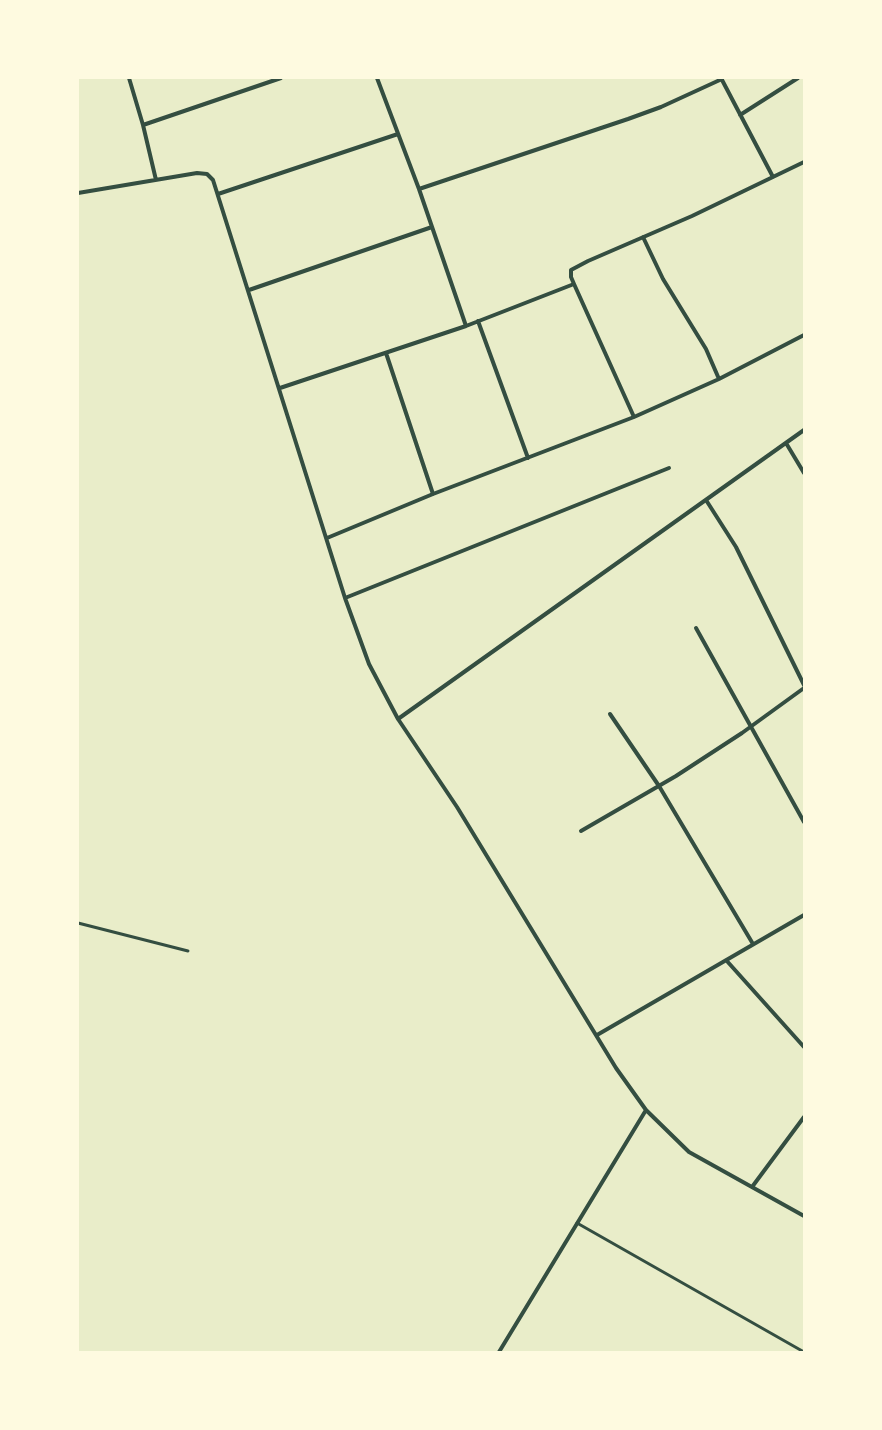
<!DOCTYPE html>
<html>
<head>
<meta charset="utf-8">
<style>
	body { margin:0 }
	#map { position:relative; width:882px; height:1430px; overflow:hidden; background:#e9edc9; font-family:Inter,sans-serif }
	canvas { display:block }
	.frame { position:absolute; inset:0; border:79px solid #fefae0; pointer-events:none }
</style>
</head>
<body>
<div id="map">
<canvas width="882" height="1430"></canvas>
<div class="frame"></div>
</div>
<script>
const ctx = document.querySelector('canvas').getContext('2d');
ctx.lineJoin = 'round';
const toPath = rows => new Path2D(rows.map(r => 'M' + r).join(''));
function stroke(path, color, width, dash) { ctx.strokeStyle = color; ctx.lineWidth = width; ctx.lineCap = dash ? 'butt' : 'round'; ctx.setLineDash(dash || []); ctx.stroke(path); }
stroke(toPath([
	[78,923,188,951],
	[577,1223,804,1352]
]), '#344e41', 3);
stroke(toPath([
	[129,78,143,125,156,180],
	[377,78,419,189,466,326],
	[721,78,773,177],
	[740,115,798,78],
	[143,125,281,78],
	[419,189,628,119,661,107,722,79],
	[78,193,197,173,207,174,213,180,345,598,369,664,398,719,457,807,616,1068,646,1110,689,1152,804,1216],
	[218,194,398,134],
	[643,237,663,279,706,349,719,379],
	[249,290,432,227],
	[478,321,528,458],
	[386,353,433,494],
	[280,388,466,326,574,284],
	[634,417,574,284,571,277,571,270,588,261,692,216,804,162],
	[786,443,804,473],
	[706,500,736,547,804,685],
	[327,538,433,494,634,417,719,379,804,335],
	[345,598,669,468],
	[696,628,804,822],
	[610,714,659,786,753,944],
	[398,719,804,430],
	[581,831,676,776,742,733,804,688],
	[726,960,804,1047],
	[597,1035,804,915],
	[752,1187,804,1117],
	[499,1352,646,1110]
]), '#344e41', 4);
</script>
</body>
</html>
